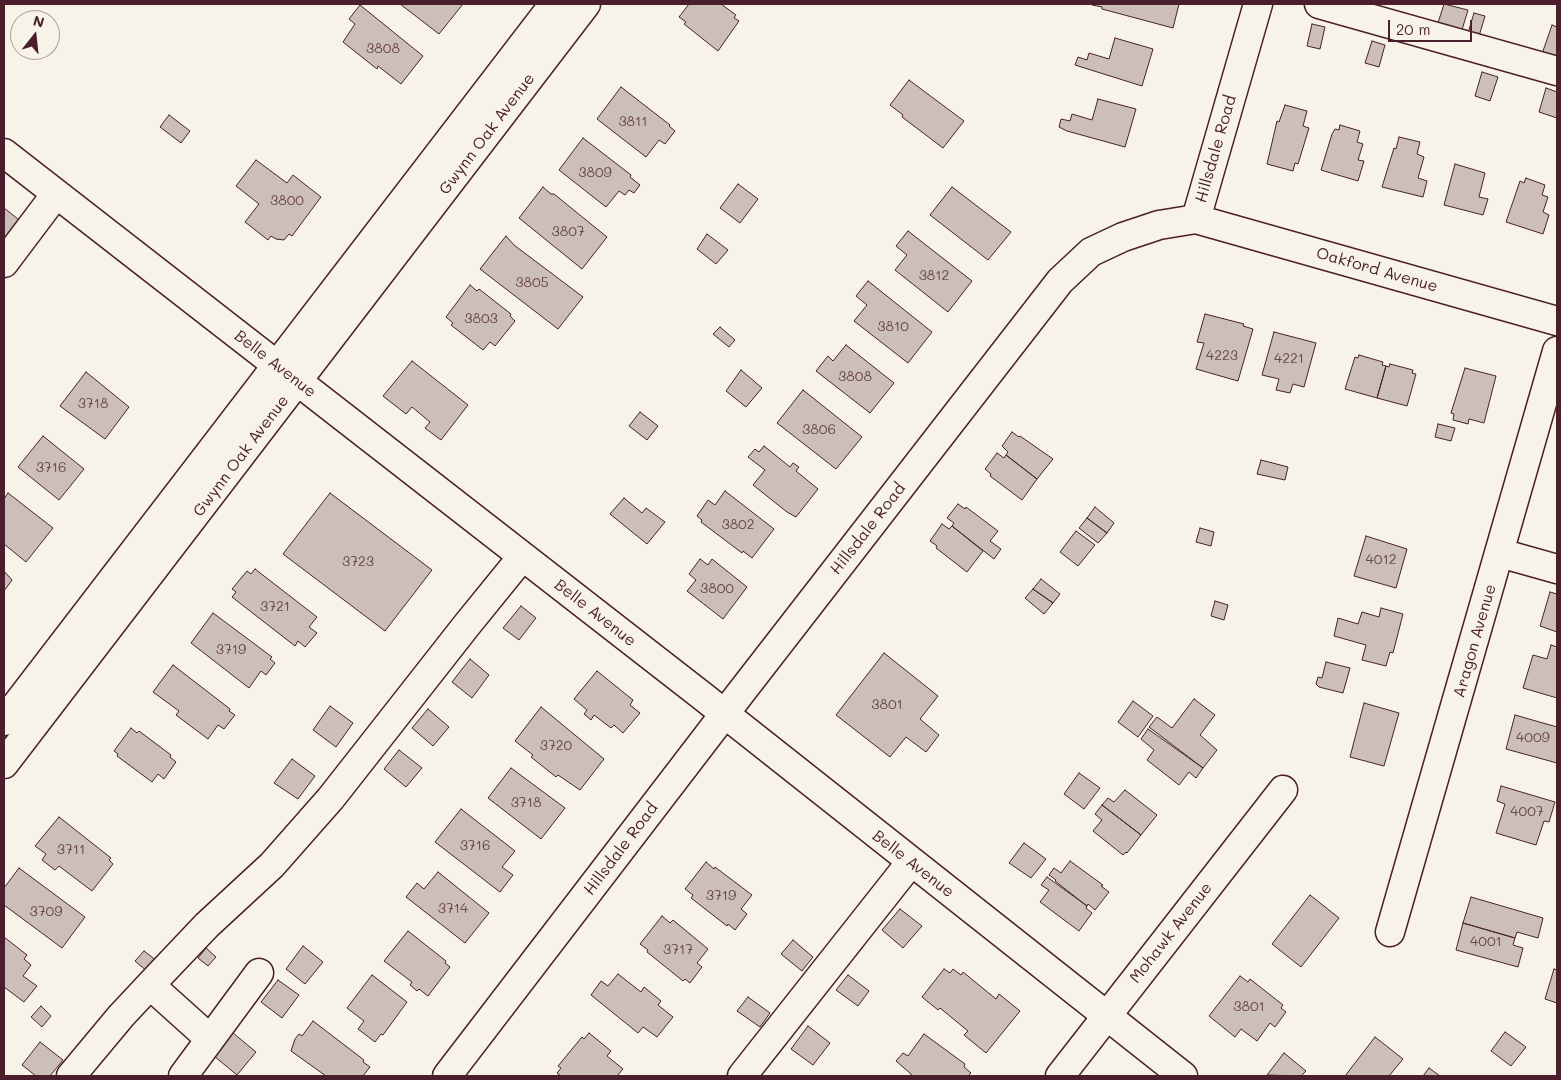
<!DOCTYPE html>
<html>
<head>
<meta charset="utf-8">
<style>
	body { margin:0 }
	#map { position:relative; width:1561px; height:1080px; overflow:hidden; background:#f7f3e8; font-family:Mali,sans-serif }
	canvas { display:block }
	.frame { position:absolute; inset:0; border:5px solid #4a1f2b; pointer-events:none }
	.north { position:absolute; left:10px; top:10px; width:50px; height:50px; box-sizing:border-box; background:#f7f3e8; border:1px solid #b29e9c; border-radius:50%; rotate:16deg; font-size:14px; font-weight:700; line-height:20px; text-align:center; color:#4a1f2b }
	.north::after { content:''; display:block; margin:auto; width:18px; height:22px; background:#4a1f2b; clip-path:polygon(50% 0,100% 100%,50% 72%,0 100%) }
	.scale { position:absolute; left:1388px; top:20px; width:84px; height:22px; box-sizing:border-box; border:2px solid #4a1f2b; border-top:0; padding-left:6px; font-size:15px; line-height:18px; white-space:nowrap; color:#4a1f2b; -webkit-text-stroke:4px #f7f3e8; paint-order:stroke }
</style>
</head>
<body>
<div id="map">
<canvas width="1561" height="1080"></canvas>
<div class="frame"></div>
<div class="north">N</div>
<div class="scale">20 m</div>
</div>
<script>
const ctx = document.querySelector('canvas').getContext('2d');
ctx.lineJoin = 'round';
function paint(path, color) { ctx.fillStyle = color; ctx.fill(path, 'evenodd'); }
const toPath = rows => new Path2D(rows.map(r => 'M' + r).join(''));
function stroke(path, color, width, dash) { ctx.strokeStyle = color; ctx.lineWidth = width; ctx.lineCap = dash ? 'butt' : 'round'; ctx.setLineDash(dash || []); ctx.stroke(path); }
function write(font, color, halo, rows, align = 'center') {
  ctx.font = font + ' Mali,sans-serif'; ctx.lineWidth = 4; ctx.setLineDash([]); ctx.textBaseline = 'middle'; ctx.strokeStyle = halo; ctx.fillStyle = color; for (const [text, x, y, turn = 0] of rows) {
    ctx.save(); ctx.translate(x, y); ctx.rotate((+turn || 0) * Math.PI / 180); ctx.textAlign = isNaN(turn) ? turn : align; if (halo) ctx.strokeText(text, 0, 0); ctx.fillText(text, 0, 0); ctx.restore();
  }
}
const building = toPath([
	[400,4,463,4,439,34,400,4],
	[689,4,721,4,736,15,734,18,739,21,718,51,684,24,686,22,679,17,689,4],
	[1092,4,1179,4,1173,28,1102,9,1102,7,1092,5,1092,4],
	[1444,4,1468,10,1461,33,1437,26,1444,4],
	[360,5,423,56,401,84,378,66,377,69,343,42,355,24,349,19,360,5],
	[1474,13,1485,16,1479,36,1468,33,1474,13],
	[1312,24,1325,27,1320,49,1307,46,1312,24],
	[1552,25,1557,27,1557,58,1542,54,1552,25],
	[1115,38,1153,49,1142,86,1075,65,1078,57,1087,60,1089,53,1109,59,1115,38],
	[1372,41,1385,45,1379,67,1365,63,1372,41],
	[1482,72,1498,77,1490,101,1475,96,1482,72],
	[909,80,964,121,943,148,902,117,903,115,890,105,909,80],
	[621,87,670,125,669,126,675,131,665,144,659,140,646,157,597,119,621,87],
	[1546,88,1557,92,1557,118,1539,112,1546,88],
	[1098,99,1136,109,1125,147,1067,131,1059,127,1061,119,1070,121,1072,114,1092,120,1098,99],
	[1285,105,1307,111,1303,126,1309,128,1298,164,1295,163,1293,171,1267,164,1277,121,1279,122,1285,105],
	[169,115,190,131,181,143,160,127,169,115],
	[1340,125,1360,131,1357,142,1363,144,1358,160,1364,161,1358,181,1321,170,1332,134,1335,129,1339,130,1340,125],
	[1399,137,1420,142,1417,154,1424,157,1418,178,1427,181,1423,197,1382,187,1394,148,1396,149,1399,137],
	[583,138,631,175,630,177,640,185,634,193,629,190,625,195,619,191,606,207,559,170,583,138],
	[256,160,287,183,293,175,321,197,292,236,289,234,284,240,276,239,271,236,268,240,245,222,259,204,236,186,256,160],
	[1455,164,1485,173,1479,197,1488,199,1483,215,1444,205,1455,164],
	[1526,178,1545,185,1542,195,1548,197,1543,212,1549,215,1543,234,1506,222,1520,181,1524,183,1526,178],
	[738,184,758,199,740,223,720,208,738,184],
	[543,187,551,194,554,194,607,237,582,269,519,218,543,187],
	[952,187,1011,232,988,260,930,215,952,187],
	[4,208,23,223,4,242,4,208],
	[908,231,972,281,948,312,895,270,907,255,896,246,908,231],
	[707,234,728,250,716,264,697,249,707,234],
	[506,236,514,245,583,297,558,329,480,269,506,236],
	[868,281,932,332,908,363,854,321,867,305,856,296,868,281],
	[470,285,477,291,479,289,511,314,510,316,515,321,495,346,490,342,483,350,451,325,453,323,446,317,470,285],
	[1205,314,1244,324,1243,326,1253,329,1238,381,1196,369,1204,343,1197,342,1205,314],
	[720,327,735,340,729,347,713,334,720,327],
	[1274,332,1316,343,1304,387,1293,384,1290,393,1276,390,1279,379,1262,375,1274,332],
	[846,345,894,383,870,413,816,371,828,356,833,361,846,345],
	[1359,355,1383,362,1382,365,1386,366,1377,398,1345,389,1355,357,1358,358,1359,355],
	[412,361,468,405,441,440,425,428,430,422,412,407,406,414,383,396,412,361],
	[1390,364,1413,370,1412,373,1416,374,1407,406,1377,398,1386,366,1389,367,1390,364],
	[1465,368,1496,376,1484,423,1469,419,1468,424,1453,420,1454,414,1451,413,1465,368],
	[741,370,762,388,746,407,726,391,741,370],
	[86,372,129,407,105,439,60,406,86,372],
	[803,390,862,437,836,469,777,423,803,390],
	[640,412,658,426,647,440,629,426,640,412],
	[1438,424,1455,428,1451,441,1435,437,1438,424],
	[1012,432,1019,437,1020,436,1053,459,1037,479,1006,455,1008,452,1002,446,1012,432],
	[43,436,84,469,59,500,18,467,43,436],
	[764,446,790,467,793,463,799,467,796,471,818,489,796,517,787,512,753,485,765,470,748,457,755,449,759,452,764,446],
	[997,453,1004,458,1006,455,1037,479,1022,500,990,476,991,474,985,469,997,453],
	[1261,460,1288,467,1285,480,1257,474,1261,460],
	[725,491,774,529,752,558,743,551,742,553,701,522,702,520,697,516,708,500,715,505,725,491],
	[8,493,53,528,26,562,4,544,4,499,8,493],
	[330,493,432,570,385,631,283,554,330,493],
	[624,498,642,513,646,508,665,522,647,544,610,514,624,498],
	[958,504,965,509,966,507,998,531,990,541,1001,549,994,559,952,526,954,523,947,518,958,504],
	[1095,507,1114,523,1107,533,1087,518,1095,507],
	[1087,518,1107,533,1098,543,1079,528,1087,518],
	[942,524,949,529,952,526,983,551,967,572,936,548,937,546,930,541,942,524],
	[1200,528,1214,532,1211,546,1196,542,1200,528],
	[1076,531,1095,545,1078,566,1060,552,1076,531],
	[1366,536,1407,549,1396,588,1354,576,1366,536],
	[700,559,708,565,712,559,747,587,723,619,687,591,696,580,689,574,700,559],
	[255,569,317,617,309,627,317,633,305,647,298,641,295,646,232,597,236,592,232,589,247,571,251,574,255,569],
	[4,571,12,580,4,591,4,571],
	[1041,579,1060,594,1053,603,1033,589,1041,579],
	[1033,589,1053,603,1044,614,1025,598,1033,589],
	[1550,592,1557,594,1557,632,1540,626,1550,592],
	[1215,601,1228,605,1224,620,1211,616,1215,601],
	[521,606,536,618,519,640,503,628,521,606],
	[1381,608,1403,614,1393,653,1390,652,1386,666,1362,660,1366,645,1334,636,1338,618,1358,624,1362,612,1379,617,1381,608],
	[213,613,272,657,270,659,275,663,266,675,261,671,249,688,191,643,213,613],
	[1551,645,1557,647,1557,698,1523,688,1533,655,1547,659,1551,645],
	[884,653,938,696,920,719,939,735,926,752,906,737,890,757,836,715,884,653],
	[470,659,489,675,472,698,452,682,470,659],
	[1326,662,1350,668,1343,693,1319,687,1316,684,1318,677,1322,678,1326,662],
	[173,665,230,709,229,711,235,715,224,729,218,725,208,739,176,715,179,711,153,692,173,665],
	[597,671,633,700,630,705,640,713,623,733,614,725,611,728,594,715,591,720,584,714,587,710,574,699,597,671],
	[1194,699,1215,715,1200,735,1217,750,1203,768,1149,727,1157,717,1172,728,1194,699],
	[1133,701,1153,716,1138,737,1118,722,1133,701],
	[1364,703,1399,713,1384,766,1350,757,1364,703],
	[330,706,353,723,336,747,313,730,330,706],
	[541,707,604,759,580,790,558,775,556,777,531,757,533,755,515,741,541,707],
	[428,709,449,727,433,746,412,728,428,709],
	[1515,715,1557,727,1557,763,1506,749,1515,715],
	[131,728,137,733,139,731,171,755,170,757,176,762,164,779,158,774,152,782,117,756,118,754,114,751,131,728],
	[1148,729,1203,768,1196,778,1189,772,1179,785,1147,760,1154,750,1141,739,1148,729],
	[399,750,422,768,406,787,384,769,399,750],
	[292,759,315,776,298,799,274,783,292,759],
	[511,768,565,808,541,839,488,798,511,768],
	[1079,773,1100,788,1084,809,1064,794,1079,773],
	[1501,786,1555,802,1549,822,1544,821,1536,845,1496,833,1505,804,1497,801,1501,786],
	[1125,790,1157,815,1141,835,1102,805,1108,798,1114,802,1125,790],
	[1102,805,1141,835,1127,853,1126,852,1123,855,1093,831,1102,820,1095,814,1102,805],
	[461,809,515,851,502,867,513,875,500,892,435,842,461,809],
	[59,817,111,858,109,860,113,864,92,891,59,866,55,870,42,860,46,854,35,846,59,817],
	[1024,843,1046,859,1031,878,1009,863,1024,843],
	[1070,861,1103,885,1101,886,1109,892,1095,910,1088,904,1087,906,1055,881,1056,880,1049,875,1054,868,1061,873,1070,861],
	[706,862,714,869,715,867,752,895,741,909,747,914,735,930,728,924,727,926,691,898,693,895,685,889,706,862],
	[19,868,85,917,62,948,4,905,4,888,19,868],
	[438,872,489,913,465,943,406,897,417,883,424,889,438,872],
	[1047,877,1087,906,1086,908,1092,913,1079,931,1040,902,1049,890,1041,885,1047,877],
	[1310,895,1339,918,1301,967,1272,944,1310,895],
	[1471,897,1543,918,1538,938,1517,932,1515,938,1463,923,1471,897],
	[900,909,922,926,903,948,882,930,900,909],
	[662,916,670,923,673,920,708,949,697,963,702,967,690,983,685,979,683,981,647,952,648,950,640,944,662,916],
	[1463,923,1515,938,1513,945,1523,948,1518,967,1456,950,1463,923],
	[408,931,446,961,445,963,450,967,428,996,419,989,417,991,410,985,412,982,384,961,408,931],
	[4,937,27,955,24,959,31,965,23,976,37,986,24,1002,4,987,4,937],
	[793,940,813,957,802,971,781,954,793,940],
	[303,946,323,962,305,984,286,969,303,946],
	[206,948,216,957,208,966,198,958,206,948],
	[144,951,157,961,148,972,135,961,144,951],
	[944,969,950,973,953,969,961,975,963,972,996,999,999,994,1020,1011,986,1053,964,1035,968,1031,940,1008,938,1010,922,997,944,969],
	[1554,969,1557,970,1557,1003,1545,999,1554,969],
	[618,974,641,992,644,987,661,1001,658,1005,673,1017,657,1037,643,1027,638,1033,591,995,601,981,608,986,618,974],
	[372,975,407,1002,383,1035,381,1034,375,1042,358,1029,364,1021,347,1008,372,975],
	[848,975,869,991,858,1006,836,990,848,975],
	[1240,976,1248,982,1250,979,1283,1005,1281,1008,1286,1012,1275,1027,1270,1023,1257,1041,1241,1029,1235,1037,1209,1016,1240,976],
	[278,980,299,995,282,1018,261,1002,278,980],
	[748,997,770,1013,760,1027,737,1011,748,997],
	[41,1006,51,1016,42,1027,31,1017,41,1006],
	[313,1021,364,1060,363,1062,370,1067,363,1076,326,1076,291,1051,295,1039,299,1034,302,1036,313,1021],
	[808,1026,830,1043,813,1065,791,1049,808,1026],
	[1505,1032,1526,1047,1511,1066,1491,1051,1505,1032],
	[233,1033,256,1052,237,1075,214,1056,233,1033],
	[589,1033,611,1051,607,1056,623,1069,617,1076,561,1076,557,1073,561,1068,558,1066,582,1037,584,1039,589,1033],
	[924,1034,965,1064,964,1067,971,1073,968,1076,911,1076,911,1074,896,1061,903,1053,908,1056,924,1034],
	[1375,1037,1403,1059,1389,1076,1345,1076,1375,1037],
	[40,1042,63,1060,50,1076,36,1076,22,1065,40,1042],
	[1284,1053,1306,1071,1301,1076,1267,1075,1284,1053],
	[1429,1068,1440,1076,1423,1076,1429,1068]
]);
paint(building, '#ccbfb9');
stroke(building, '#4a1f2b', 1);
const minor = toPath([
	[1319,4,1557,71],
	[4,153,701,695,1183,1076],
	[1196,219,1258,4],
	[4,263,56,194],
	[1500,553,1557,569],
	[4,721,554,4],
	[4,764,586,4],
	[1390,932,1557,351],
	[150,985,210,1039],
	[71,1076,121,1016,150,985,207,925,272,865,331,798,466,626,522,557],
	[183,1076,259,973],
	[447,1076,739,695,1060,281,1091,252,1123,237,1159,225,1196,219,1557,321],
	[742,1076,911,862],
	[1060,1076,1283,790]
]);
stroke(minor, '#4a1f2b', 31);
stroke(minor, '#f7f3e8', 28);
write('14px', '#6a474e', null, [
	["3808",383,49],
	["3811",633,122],
	["3809",595,173],
	["3800",287,201],
	["3807",568,232],
	["3812",934,276],
	["3805",532,283],
	["3803",481,319],
	["3810",893,327],
	["4223",1222,356],
	["4221",1289,359],
	["3808",855,377],
	["3718",93,404],
	["3806",819,430],
	["3716",51,468],
	["3802",738,525],
	["4012",1381,560],
	["3723",358,562],
	["3800",717,589],
	["3721",275,607],
	["3719",231,650],
	["3801",887,705],
	["4009",1533,738],
	["3720",556,746],
	["3718",526,803],
	["4007",1527,812],
	["3716",475,846],
	["3711",71,850],
	["3719",721,896],
	["3714",453,909],
	["3709",46,912],
	["4001",1486,942],
	["3717",678,950],
	["3801",1249,1007]
]);
write('16px', '#4a1f2b', '#f7f3e8', [
	["Gwynn Oak Avenue",487,134,-53],
	["Hillsdale Road",1216,149,-74],
	["Oakford Avenue",1377,270,16],
	["Belle Avenue",275,364,38],
	["Gwynn Oak Avenue",241,456,-53],
	["Hillsdale Road",868,529,-52],
	["Belle Avenue",595,613,38],
	["Aragon Avenue",1475,641,-74],
	["Hillsdale Road",621,849,-53],
	["Belle Avenue",913,864,38],
	["Mohawk Avenue",1171,933,-52]
]);
</script>
</body>
</html>
